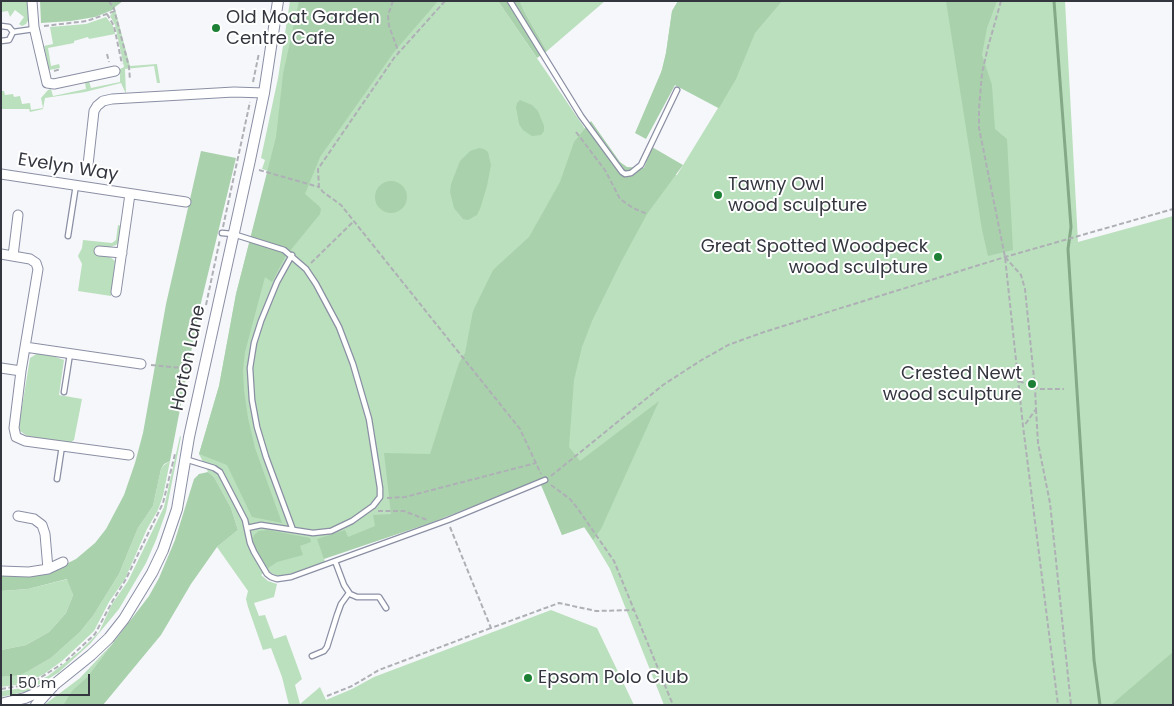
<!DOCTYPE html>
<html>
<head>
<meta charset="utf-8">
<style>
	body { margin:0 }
	#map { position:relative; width:1174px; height:706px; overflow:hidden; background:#f6f7fb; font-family:Poppins,sans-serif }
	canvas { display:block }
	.frame { position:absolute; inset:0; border:2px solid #34363f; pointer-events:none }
	.scale { position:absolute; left:10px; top:674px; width:80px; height:22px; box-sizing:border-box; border:2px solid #34363f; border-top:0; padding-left:6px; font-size:15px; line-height:18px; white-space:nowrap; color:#34363f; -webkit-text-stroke:4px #fff; paint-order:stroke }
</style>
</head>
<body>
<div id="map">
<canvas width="1174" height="706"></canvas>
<div class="frame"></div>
<div class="scale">50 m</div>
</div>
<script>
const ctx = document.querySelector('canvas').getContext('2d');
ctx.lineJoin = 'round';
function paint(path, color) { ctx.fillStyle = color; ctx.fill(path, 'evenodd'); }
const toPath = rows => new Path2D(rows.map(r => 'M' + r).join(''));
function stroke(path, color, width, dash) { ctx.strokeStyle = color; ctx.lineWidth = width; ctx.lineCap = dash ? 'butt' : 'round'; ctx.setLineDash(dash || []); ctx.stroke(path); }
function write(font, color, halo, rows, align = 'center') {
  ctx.font = font + ' Poppins,sans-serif'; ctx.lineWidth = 4; ctx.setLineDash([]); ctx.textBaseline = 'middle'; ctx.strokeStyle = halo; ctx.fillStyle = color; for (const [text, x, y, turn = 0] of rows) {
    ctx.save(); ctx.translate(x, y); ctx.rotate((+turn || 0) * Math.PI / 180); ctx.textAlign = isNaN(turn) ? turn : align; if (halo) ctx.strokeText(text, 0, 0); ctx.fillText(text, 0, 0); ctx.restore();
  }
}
paint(toPath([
	[1,1,29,1,29,19,26,24,22,26,19,24,24,17,15,10,10,17,8,11,1,12],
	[290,1,498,1,616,174,677,175,718,108,660,77,666,53,672,11,678,1,1065,1,1078,242,1173,216,1173,705,664,705,610,569,585,527,562,535,539,480,430,523,324,558,325,563,293,575,276,576,267,570,261,575,268,581,277,584,274,597,254,603,259,616,265,615,274,639,286,635,302,679,295,685,300,704,320,687,326,700,352,689,374,677,551,610,597,628,634,705,289,705,282,677,271,648,263,650,248,607,246,599,248,591,217,547,238,530,231,508,214,477,208,472,199,454,219,386,236,294,268,171,262,169,265,160,261,158,278,78],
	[521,1,605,1,547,51,524,11,519,3],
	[115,9,130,66,157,64,160,83,157,83,154,66,125,69,126,94,121,83,85,92,45,98,43,109,30,112,29,109,1,109,1,91,4,91,5,95,13,94,14,97,20,96,22,104,30,103,31,110,43,108,41,98,48,90,51,89,53,96,86,89,85,82,89,81,91,88,120,82,120,69,124,67,115,25,110,16],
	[106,17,113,26,115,34,89,39,88,37,74,41,74,43,48,48,51,66,59,64,60,68,49,70,44,46,53,44,50,27,86,24],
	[118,225,121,226,119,242,116,245,110,247,97,246,97,255,109,256,115,261,111,296,78,291,82,264,78,256,82,248,83,240,112,243,116,240],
	[38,353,53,356,64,360,59,395,82,399,74,440,70,443,27,436,20,431,19,425,30,358],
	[180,436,181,437,166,512,156,540,146,563,119,609,90,644,58,673,28,691,1,697,1,691,23,688,48,676,80,651,99,632,112,604,128,581,164,507],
	[170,461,163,496,158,510,147,529,125,579,109,602,94,631,62,661,44,674,24,684,1,687,1,677,9,676,32,669,51,658,80,632,93,616,119,574,138,528,153,506,161,469,164,465],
	[68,579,73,595,66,613,57,623,49,632,26,645,1,650,1,591,28,589],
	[114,642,87,677,72,692,63,705,44,705,80,678]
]), '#bbe0bd');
paint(toPath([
	[40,1,123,1,115,7,115,9,95,17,71,21,41,23],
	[299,1,438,1,394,52,320,157,305,194,319,206,321,209,320,214,285,257,272,282,265,277,245,352,243,370,244,390,248,418,255,448,282,523,252,517,227,465,199,454,219,386,236,294,276,137,283,74],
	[498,1,521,1,520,3,524,11,547,51,537,58],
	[678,1,782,1,755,33,736,79,719,108,675,85,646,139,635,133,662,70,666,53,672,11],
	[946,1,997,1,987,28,982,55,992,85,995,129,1007,139,1013,250,988,256,982,230],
	[520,100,532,105,538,111,544,126,544,131,541,135,532,136,523,130,519,124,516,107,517,103],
	[591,121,620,162,627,167,644,168,652,147,683,165,647,214,621,262,592,321,582,347,574,380,569,447,580,461,659,401,601,529,593,540,584,527,562,535,539,480,430,523,324,559,317,539,345,530,348,537,375,526,373,515,391,514,384,453,430,454,459,363,465,353,473,311,493,270,529,237,560,182,574,142],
	[479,148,484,149,488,152,491,165,487,186,480,209,477,215,468,220,463,219,454,208,450,192,451,184,460,161,470,151],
	[201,151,236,158,199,311,170,461,164,464,161,469,153,506,138,528,119,574,93,616,80,632,51,658,32,669,20,675,1,677,1,650,26,645,49,632,66,613,73,595,67,579,28,589,1,591,1,575,52,571,76,559,95,543,106,529,124,495,135,463,143,433,166,304],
	'375 197a16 16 0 1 1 32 0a16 16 0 1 1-32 0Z',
	[208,472,214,477,231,508,238,530,217,547,191,584,161,635,103,705,63,705,72,691,87,677,149,596,159,578,175,540,194,479,199,474],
	[268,530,310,538,311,542,300,546,303,555,277,562,268,568,255,550,252,541,254,535,259,531],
	[1173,652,1173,705,1111,705,1153,669]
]), '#a9d1ac');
stroke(toPath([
	[1054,1,1071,227,1068,249,1094,660,1100,705]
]), '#83a986', 3);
const service = toPath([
	[510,1,581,116,622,172,625,174,631,173,641,165,677,90],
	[1,26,9,27,13,32],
	[13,32,34,29],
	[1,41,9,40,13,32],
	[222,233,233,234,284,250,306,269,316,284,339,327,353,364,369,419,380,488,380,497,373,506,352,521,331,531,313,533,261,525,247,528],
	[68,236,76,185],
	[292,255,277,282,261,321,254,343,250,368,252,400,257,427,266,457,293,530],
	[64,392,70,354],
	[185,459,214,468,220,472,245,520,250,543,254,552,267,574,271,577,277,579,291,577,448,520,545,480],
	[57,479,62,446],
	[335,561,344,585,350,594,357,597,379,597,386,608],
	[312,656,324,651,327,647,337,615,341,604,349,593]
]);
const minor = toPath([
	[32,1,34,27,47,83,54,84,115,71],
	[88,165,94,111,97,106,103,101,112,99,234,92,264,93],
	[1,174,186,202],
	[99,251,122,253],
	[1,254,30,259,36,263,38,269,21,371,14,428,16,437,25,441,129,455],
	[13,256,18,215],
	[116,292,130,194],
	[25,347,141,364],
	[1,368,21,371],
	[48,569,63,562],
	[1,571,29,572,48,569,45,534,42,525,34,519,18,516]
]);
const tertiary = toPath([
	[4,703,25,698,46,689],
	[36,705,55,684,91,655,109,638,124,619,152,573,163,550,177,509,189,437,250,160,264,93,278,1]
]);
stroke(service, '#8b8fa4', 7);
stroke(minor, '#8b8fa4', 11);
stroke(tertiary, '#8b8fa4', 12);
stroke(toPath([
	[109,1,114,9,129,67,130,80],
	[393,1,388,15,389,26,399,53],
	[445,1,394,58,318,169,319,187,323,192,341,205,520,429,541,474],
	[1001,1,988,47,982,73,979,109,979,128,1005,257,1023,426,1058,705],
	[107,14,114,26,122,64],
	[44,26,87,21,115,11],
	[107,54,109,62],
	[54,71,61,69],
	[253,82,259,53],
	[576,132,605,170,620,199,633,208,647,214],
	[259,170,319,187],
	[223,227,250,102],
	[1005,257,1021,275,1025,289,1035,388,1036,409,1024,426],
	[311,263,353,222],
	[206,305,220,239],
	[151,365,193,369],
	[1019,381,1039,389,1064,389],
	[1036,409,1038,443,1050,503,1071,705],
	[551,476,663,385,700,361,728,345,764,332,1005,257,1173,209],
	[551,485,570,499,578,509,614,561,673,705],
	[387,498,405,497,536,463],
	[378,511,404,511,427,520],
	[450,527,491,628,559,603,596,611,634,610],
	[66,661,95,634,112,602,126,579,163,503,175,454],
	[35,681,62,664],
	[1,689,26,685],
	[327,696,352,686,379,670,491,628]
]), '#aeb0b6', 2, [5, 2.5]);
stroke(service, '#fff', 4.5);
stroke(minor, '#fff', 9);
stroke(tertiary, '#fff', 10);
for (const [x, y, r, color] of [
	[216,28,5,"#1d8034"],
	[718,195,5,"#1d8034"],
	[938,257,5,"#1d8034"],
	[1032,384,5,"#1d8034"],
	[528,678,5,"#1d8034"]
]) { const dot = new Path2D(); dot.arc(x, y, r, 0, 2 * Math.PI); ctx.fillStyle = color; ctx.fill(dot); stroke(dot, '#fff', 2); }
write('18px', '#34363f', '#fff', [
	["Old Moat Garden",226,18],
	["Centre Cafe",226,39],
	["Tawny Owl",728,185],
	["wood sculpture",728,206],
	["Great Spotted Woodpeck",928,247,"right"],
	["wood sculpture",928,268,"right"],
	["Crested Newt",1022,374,"right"],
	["wood sculpture",1022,395,"right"],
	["Epsom Polo Club",538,678]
], 'left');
write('18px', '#34363f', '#fff', [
	["Evelyn Way",68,168,9],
	["Horton Lane",189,358,-78]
]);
</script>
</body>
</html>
